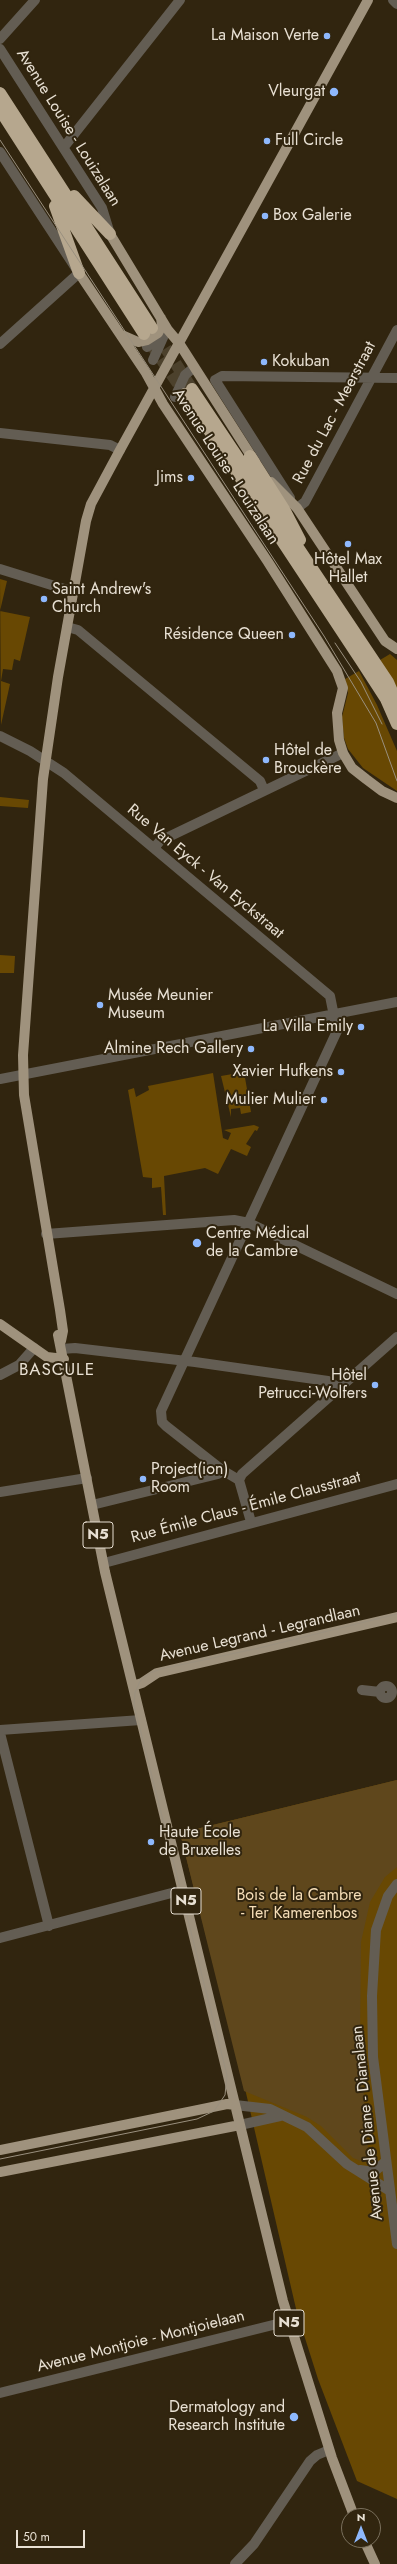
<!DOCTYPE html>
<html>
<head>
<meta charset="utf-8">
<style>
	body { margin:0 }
	#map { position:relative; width:397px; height:2564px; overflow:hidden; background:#31250f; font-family:Jost,sans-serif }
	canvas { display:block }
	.north { position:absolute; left:341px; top:2508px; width:40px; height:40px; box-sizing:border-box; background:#31250f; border:1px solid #7a705d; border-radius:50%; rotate:0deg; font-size:11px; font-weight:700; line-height:16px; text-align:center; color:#e8e0d3 }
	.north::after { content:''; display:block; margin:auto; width:14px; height:18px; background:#8eb8fd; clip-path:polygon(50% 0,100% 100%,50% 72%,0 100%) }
	.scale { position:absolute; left:16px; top:2530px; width:69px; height:18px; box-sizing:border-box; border:2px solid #e8e0d3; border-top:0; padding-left:5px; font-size:12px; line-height:14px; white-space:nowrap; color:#e8e0d3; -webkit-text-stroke:3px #31250f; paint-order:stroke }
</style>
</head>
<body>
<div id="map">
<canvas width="397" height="2564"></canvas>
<div class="north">N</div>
<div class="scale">50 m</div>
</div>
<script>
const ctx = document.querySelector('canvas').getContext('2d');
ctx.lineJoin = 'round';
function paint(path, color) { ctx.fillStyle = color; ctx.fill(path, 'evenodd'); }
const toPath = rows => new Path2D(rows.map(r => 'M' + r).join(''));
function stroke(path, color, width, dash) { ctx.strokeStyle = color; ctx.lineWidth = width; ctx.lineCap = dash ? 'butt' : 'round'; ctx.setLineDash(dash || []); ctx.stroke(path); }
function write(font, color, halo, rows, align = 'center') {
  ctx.font = font + ' Jost,sans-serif'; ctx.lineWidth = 4; ctx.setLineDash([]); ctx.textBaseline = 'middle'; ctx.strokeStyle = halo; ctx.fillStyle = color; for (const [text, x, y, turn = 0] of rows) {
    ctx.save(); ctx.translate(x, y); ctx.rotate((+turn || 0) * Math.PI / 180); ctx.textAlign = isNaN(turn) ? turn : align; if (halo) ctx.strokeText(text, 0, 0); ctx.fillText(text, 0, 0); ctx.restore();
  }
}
paint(toPath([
	[0,579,7,581,0,611,30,617,20,661,14,659,12,670,3,669,1,681,10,684,1,725],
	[390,654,397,660,397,692,380,660],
	[359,671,377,705,397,751,397,791,363,768,348,749,344,738,342,717,348,693,345,679],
	[0,797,29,800,28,808,0,806],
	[0,955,15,956,14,973,0,973],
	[244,1072,251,1112,241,1114,240,1108,231,1109,231,1117,221,1076],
	[213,1073,223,1138,228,1140,231,1133,224,1130,254,1125,259,1127,257,1131,255,1130,246,1144,251,1147,247,1156,231,1149,218,1174,205,1168,164,1176,166,1215,163,1215,161,1187,152,1188,152,1178,143,1177,128,1090,134,1088,136,1097,149,1090,148,1086],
	[397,1780,397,2499,357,2481,318,2379,297,2313,246,2093,180,1833]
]), '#684803');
paint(toPath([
	[397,1780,397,1867,385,1877,370,1902,361,1942,360,2044,368,2148,367,2157,361,2161,353,2158,321,2126,307,2117,244,2091,180,1833]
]), '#5f471c');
stroke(toPath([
	[156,333,192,389],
	[151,344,185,394]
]), '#4c412c', 12, [12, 6]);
stroke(toPath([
	[393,0,397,4],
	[0,39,35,0],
	[0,49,102,208,110,234],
	[64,147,180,0],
	[0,152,79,273,0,344],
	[147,347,163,336],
	[153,360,165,333],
	[175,397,185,375,191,370],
	[0,433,110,445,120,450],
	[290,498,215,380,222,376,397,378],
	[297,508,305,502,397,330],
	[0,569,74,592],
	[67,627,78,630,260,781,264,790],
	[0,736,30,751,64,773,330,996,337,1031,161,1411,162,1422,166,1426,222,1470,239,1480],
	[154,848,160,841,343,753],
	[0,1079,397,1002],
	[46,1234,234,1220,249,1223,397,1294],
	[62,1349,75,1348,195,1362,328,1381,339,1388],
	[0,1375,19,1365,34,1348],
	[239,1480,242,1474,397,1337],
	[239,1480,251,1522],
	[0,1492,87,1478],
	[92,1505,218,1474,222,1470],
	[104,1563,397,1484],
	'380 1692a6 6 0 1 1 12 0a6 6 0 1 1-12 0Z',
	[362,1690,380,1692],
	[0,1730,141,1720],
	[0,1733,49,1926],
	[397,1884,388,1896,376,1930,372,1996,373,2057,397,2244],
	[0,1938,183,1890],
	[235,2105,270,2109,307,2127,347,2164,390,2191],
	[240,2125,280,2116],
	[360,2170,374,2172,385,2162],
	[0,2393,289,2321],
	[235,2564,254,2544,310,2461,317,2455,329,2450]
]), '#635d53', 10);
stroke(toPath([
	[110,234,168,330,179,343,255,462],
	[79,273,146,373,163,404,268,562,337,671,343,688,337,713,339,740,343,753,352,768,366,779,382,791,397,798],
	[122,335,138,342,147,340,158,333,162,325,161,318],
	[271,482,297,508,385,641,397,649],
	[0,1324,47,1357,64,1359],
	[58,1335,105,1572,283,2301,332,2458,354,2516],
	[61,1341,63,1331,60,1310,24,1095,23,1055,43,779,58,677,86,521,91,504,120,450,368,0],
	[133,1686,142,1683,157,1673,397,1617],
	[0,2150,198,2110,227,2104,235,2105],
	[0,2172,240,2125],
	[364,2540,375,2564]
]), '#9f927d', 10);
stroke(toPath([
	[0,93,152,328],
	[0,110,144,334],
	[74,196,110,234],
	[55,206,79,273],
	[192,389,388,682,397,703],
	[185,394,362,662,386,699,397,724],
	[250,456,285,511,300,540]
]), '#b6a78e', 12);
stroke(toPath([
	[0,140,324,636,376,723,397,781],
	[335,643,361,682,382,724],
	[0,2159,197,2119,214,2111,225,2095,227,2075,134,1705,135,1693,140,1681,150,1673,161,1669,259,1648,397,1614]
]), '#9a907f', 1);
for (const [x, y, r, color] of [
	[327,36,4,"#8eb8fd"],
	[334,92,5,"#8eb8fd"],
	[267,141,4,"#8eb8fd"],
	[265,216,4,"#8eb8fd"],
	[264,362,4,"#8eb8fd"],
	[191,478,4,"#8eb8fd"],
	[348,544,4,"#8eb8fd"],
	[44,599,4,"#8eb8fd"],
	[292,635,4,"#8eb8fd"],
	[266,760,4,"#8eb8fd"],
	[100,1005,4,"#8eb8fd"],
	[361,1027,4,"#8eb8fd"],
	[251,1049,4,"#8eb8fd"],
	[341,1072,4,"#8eb8fd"],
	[324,1100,4,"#8eb8fd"],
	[197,1243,5,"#8eb8fd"],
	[375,1385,4,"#8eb8fd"],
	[143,1479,4,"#8eb8fd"],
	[151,1842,4,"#8eb8fd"],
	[294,2417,5,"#8eb8fd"]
]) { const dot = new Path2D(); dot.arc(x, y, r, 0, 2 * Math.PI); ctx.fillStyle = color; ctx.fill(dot); stroke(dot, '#31250f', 1.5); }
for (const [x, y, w] of [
	[98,1535,30],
	[186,1901,30],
	[289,2323,30]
]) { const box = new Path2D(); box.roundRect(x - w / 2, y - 13, w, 26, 3); ctx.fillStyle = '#31250f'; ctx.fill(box); stroke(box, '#e8e0d3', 1); }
write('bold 15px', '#e8e0d3', null, [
	["N5",98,1535],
	["N5",186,1901],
	["N5",289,2323]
]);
write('16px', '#e8e0d3', '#31250f', [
	["La Maison Verte",319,36],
	["Vleurgat",325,92],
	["Full Circle",275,141,"left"],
	["Box Galerie",273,216,"left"],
	["Kokuban",272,362,"left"],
	["Jims",183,478],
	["Hôtel Max",348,560,"center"],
	["Hallet",348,578,"center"],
	["Saint Andrew's",52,590,"left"],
	["Church",52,608,"left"],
	["Résidence Queen",284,635],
	["Hôtel de",274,751,"left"],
	["Brouckère",274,769,"left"],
	["Musée Meunier",108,996,"left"],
	["Museum",108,1014,"left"],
	["La Villa Emily",353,1027],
	["Almine Rech Gallery",243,1049],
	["Xavier Hufkens",333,1072],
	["Mulier Mulier",316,1100],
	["Centre Médical",206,1234,"left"],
	["de la Cambre",206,1252,"left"],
	["Hôtel",367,1376],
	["Petrucci-Wolfers",367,1394],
	["Project(ion)",151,1470,"left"],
	["Room",151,1488,"left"],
	["Haute École",159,1833,"left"],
	["de Bruxelles",159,1851,"left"],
	["Dermatology and",285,2408],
	["Research Institute",285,2426]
], 'right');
write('16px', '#e8e0d3', '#31250f', [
	["Avenue Louise - Louizalaan",68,128,58],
	["Rue du Lac - Meerstraat",335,413,-62],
	["Avenue Louise - Louizalaan",225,467,57],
	["Rue Van Eyck - Van Eyckstraat",205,872,40],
	["Rue Émile Claus - Émile Clausstraat",246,1508,-15],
	["Avenue Legrand - Legrandlaan",260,1634,-13],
	["Avenue de Diane - Dianalaan",368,2123,-96],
	["Avenue Montjoie - Montjoielaan",141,2342,-14]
]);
write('16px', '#f6deb8', '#31250f', [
	["Bois de la Cambre",299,1896],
	["- Ter Kamerenbos",299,1914]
]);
ctx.letterSpacing = '1px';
write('17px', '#e8e0d3', '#31250f', [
	["BASCULE",57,1371]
]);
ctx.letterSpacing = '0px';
</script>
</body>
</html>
